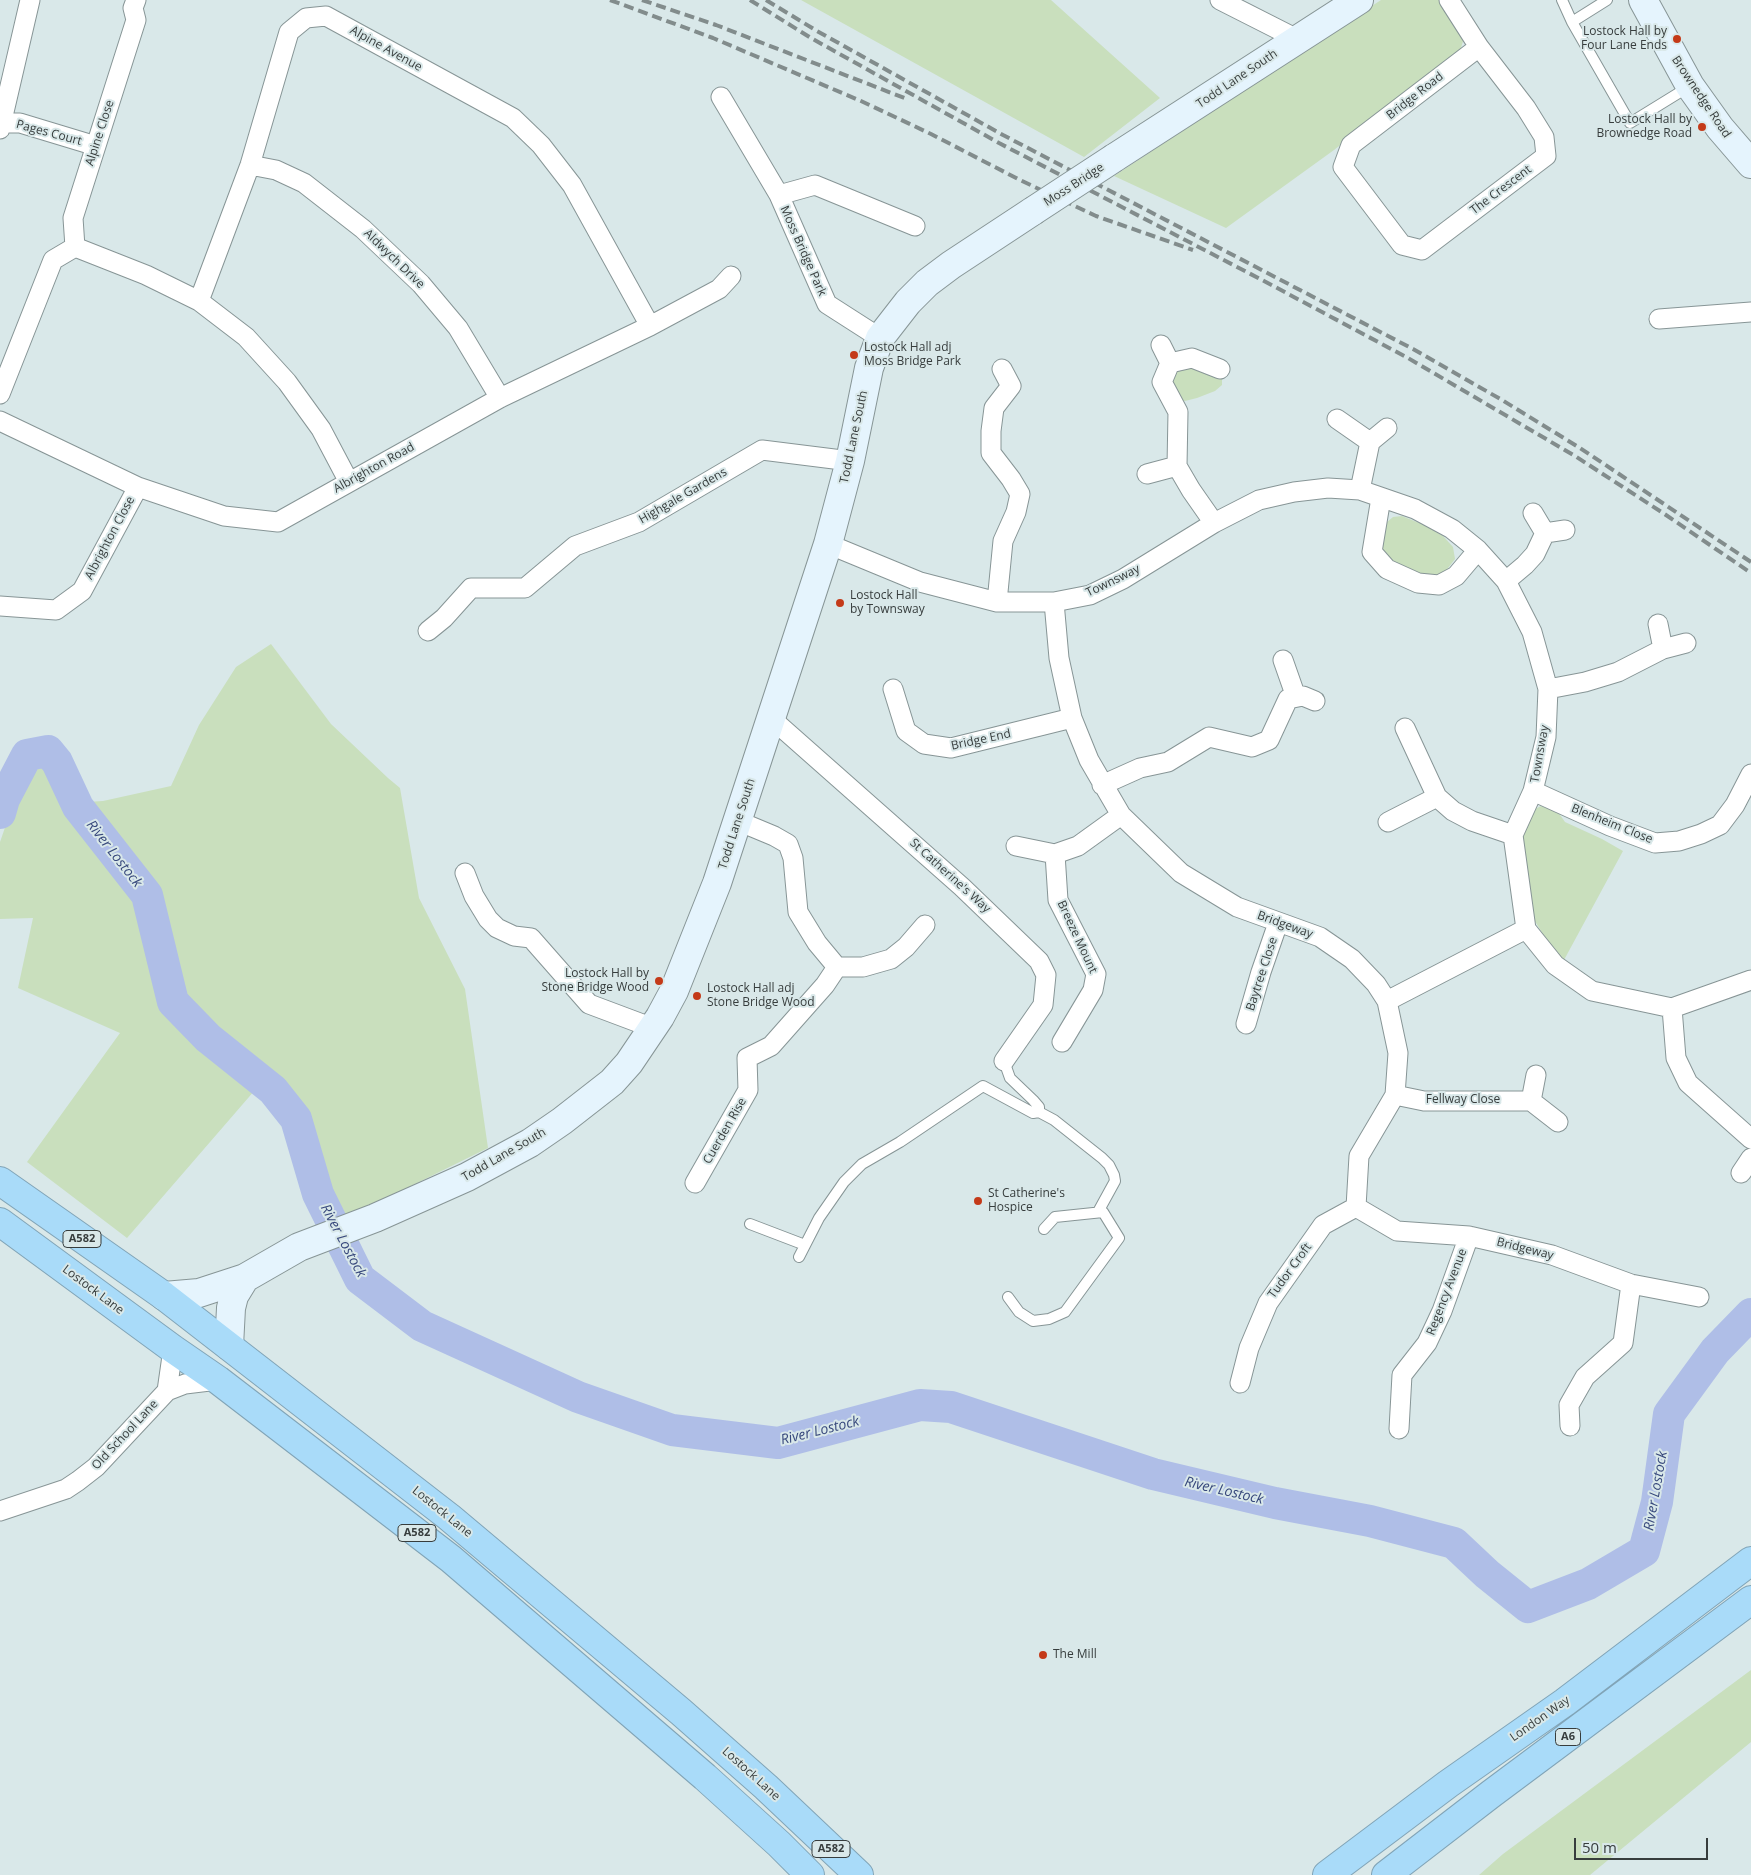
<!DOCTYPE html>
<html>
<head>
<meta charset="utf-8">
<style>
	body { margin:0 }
	#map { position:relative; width:1751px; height:1875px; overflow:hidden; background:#d9e8e9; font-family:"Open Sans",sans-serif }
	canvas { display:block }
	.scale { position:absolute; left:1574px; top:1838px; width:134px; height:22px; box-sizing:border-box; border:2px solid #373d3d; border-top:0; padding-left:6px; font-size:15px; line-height:18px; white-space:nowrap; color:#373d3d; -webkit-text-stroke:4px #d9e8e9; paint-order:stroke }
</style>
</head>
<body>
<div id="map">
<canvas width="1751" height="1875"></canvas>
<div class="scale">50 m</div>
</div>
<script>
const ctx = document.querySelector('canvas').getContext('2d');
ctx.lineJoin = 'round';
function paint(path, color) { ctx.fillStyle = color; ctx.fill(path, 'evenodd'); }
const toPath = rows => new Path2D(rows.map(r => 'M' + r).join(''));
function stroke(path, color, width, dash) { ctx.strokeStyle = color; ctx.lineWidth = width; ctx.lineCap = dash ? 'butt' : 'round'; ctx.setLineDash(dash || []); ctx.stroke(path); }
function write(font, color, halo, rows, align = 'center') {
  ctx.font = font + ' "Open Sans",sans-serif'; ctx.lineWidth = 4; ctx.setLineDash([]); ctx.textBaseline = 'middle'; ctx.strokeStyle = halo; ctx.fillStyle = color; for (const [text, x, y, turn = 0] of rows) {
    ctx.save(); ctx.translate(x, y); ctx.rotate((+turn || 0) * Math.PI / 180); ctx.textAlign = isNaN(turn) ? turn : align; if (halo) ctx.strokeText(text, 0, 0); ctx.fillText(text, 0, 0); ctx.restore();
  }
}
paint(toPath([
	[801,0,1051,0,1160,98,1084,157],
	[1381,0,1439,0,1464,38,1460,51,1334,150,1226,228,1114,176],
	[1187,363,1222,378,1222,385,1215,391,1197,398,1185,401,1177,400,1170,378,1177,369],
	[1402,516,1424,525,1443,536,1453,547,1455,559,1442,576,1421,576,1400,569,1382,551,1383,534,1387,522,1393,517],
	[271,644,331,724,388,778,400,788,419,898,465,989,488,1148,340,1221,314,1157,305,1125,293,1098,268,1075,127,1238,27,1162,120,1033,18,988,33,918,0,919,0,842,18,790,36,761,47,761,56,775,70,803,103,801,171,786,199,725,236,667],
	[1541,806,1558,812,1565,822,1602,839,1623,851,1564,960,1548,942,1531,915,1522,844,1523,832,1533,810],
	[1751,1670,1751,1742,1590,1875,1479,1875,1503,1854]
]), '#c9dfbd');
stroke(toPath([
	[0,813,4,799,27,755,48,751,57,762,78,807,147,895,173,1002,208,1038,273,1090,296,1119,318,1194,360,1279,422,1326,578,1397,672,1430,778,1443,920,1405,951,1407,1153,1474,1275,1503,1370,1521,1454,1543,1487,1574,1528,1607,1588,1584,1644,1551,1657,1502,1669,1414,1715,1351,1751,1314]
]), '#afbee7', 32);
const lane = toPath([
	[1562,0,1572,22,1630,123,1690,86],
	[1572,22,1607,0],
	[1039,1112,1054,1120,1102,1158,1109,1165,1114,1175,1115,1181,1098,1212],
	[750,1224,805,1245],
	[799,1257,819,1218,844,1182,862,1164,900,1142,983,1086,1033,1113,1039,1112,1039,1107,1033,1100,1010,1078,1004,1061],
	[1008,1297,1019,1312,1033,1321,1049,1319,1065,1312,1119,1238,1103,1212,1055,1217,1044,1229]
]);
const street = toPath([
	[1220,0,1297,39],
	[1449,0,1479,47,1526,108,1544,137,1546,156,1422,250,1402,245,1343,167,1351,145,1479,47],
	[721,97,779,195,827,304,880,338],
	[0,123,20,123,96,146],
	[0,129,30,0],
	[250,165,276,170,304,183,363,229,421,284,458,328,500,398],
	[779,195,815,185,915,226],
	[75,247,73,218,136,20,133,8,136,0],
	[199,301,250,165,289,32,306,18,326,16,513,118,541,145,572,185,650,326],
	[1659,319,1751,312],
	[1161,345,1170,363],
	[0,394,53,260,75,247,146,275,199,301,246,337,287,382,321,429,349,482],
	[1337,419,1370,442,1387,428],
	[0,421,138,487,224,516,278,522,500,398,650,326,719,289,731,276],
	[1147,474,1177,466],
	[1360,490,1370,442],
	[1381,498,1372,552,1387,569,1418,583,1439,585,1456,576,1478,550],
	[1533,513,1545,533,1565,530],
	[1214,523,1191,490,1177,466,1178,412,1162,382,1170,363,1192,358,1220,369],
	[828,544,920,582,997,602,1054,602,1090,595,1123,579,1214,523,1259,500,1294,492,1328,488,1360,490,1415,509,1452,529,1478,550,1506,581,1532,632,1548,689,1546,737,1533,791,1513,835,1526,929,1555,965,1592,991,1672,1008,1751,980],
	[1506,581,1525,565,1535,554,1545,533],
	[997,602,1003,541,1016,512,1020,494,1011,479,991,453,991,431,994,408,1011,386,1002,369],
	[1054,602,1059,658,1072,718,1089,760,1121,815,1181,873,1237,907,1320,937,1352,959,1376,984,1387,1001,1398,1053,1395,1095,1359,1156,1356,1207,1397,1231,1469,1236,1552,1255,1631,1284,1699,1297],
	[0,606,56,610,82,591,138,487],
	[1658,624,1663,649,1686,643],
	[428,631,444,618,471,588,525,588,575,546,639,522,762,450,850,461],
	[1283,660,1296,697],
	[893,689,906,731,924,744,951,748,1072,718],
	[1548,689,1585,682,1618,672,1663,649],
	[772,719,962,887,1039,961,1046,975,1043,1005,1004,1061],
	[1405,728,1437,797,1453,811,1472,821,1513,835],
	[1102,785,1140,768,1168,762,1209,737,1252,747,1269,740,1288,699,1303,696,1315,701],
	[1533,791,1610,826,1655,843,1679,841,1701,834,1720,825,1735,805,1751,774],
	[1388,822,1437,797],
	[1016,846,1055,854],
	[465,873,474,896,488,919,497,928,514,936,531,938,589,1004,653,1028],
	[837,967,863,967,891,959,906,947,925,925],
	[1387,1001,1526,929],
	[1672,1008,1676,1058,1688,1083,1751,1139],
	[1246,1024,1261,972,1278,923],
	[1062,1042,1093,990,1096,974,1058,900,1055,854,1078,846,1121,815],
	[1536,1075,1531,1101,1558,1122],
	[1395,1095,1424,1101,1531,1101],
	[1741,1173,1751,1158],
	[695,1183,748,1090,747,1058,771,1046,825,985,837,967,817,943,798,912,793,858,788,844,774,836,738,821],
	[1240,1383,1249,1348,1268,1303,1323,1225,1356,1207],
	[167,1391,173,1349],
	[1570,1426,1569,1405,1585,1377,1623,1343,1631,1284],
	[1399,1429,1402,1375,1427,1343,1442,1311,1469,1236],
	[0,1511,66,1489,78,1481,96,1467,167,1391,185,1384,218,1380]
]);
const secondary = toPath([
	[1643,0,1690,86,1720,128,1751,164],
	[1114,158,1359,0],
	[164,1296,199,1293,245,1278,299,1247,375,1218,467,1177,530,1143,562,1121,612,1082,629,1063,660,1017,674,991,717,883,828,544,850,461,869,368,880,338,908,302,927,283,951,265,1033,211],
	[229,1346,231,1308,234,1296,245,1278]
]);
const highway = toPath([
	[0,1181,164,1296,449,1517,681,1712,766,1787,859,1875],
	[0,1222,173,1349,218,1380,451,1559,705,1777,779,1844,810,1875],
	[1327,1875,1448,1784,1565,1702,1751,1561],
	[1386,1875,1491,1794,1751,1600]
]);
stroke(lane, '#879596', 12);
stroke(street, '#879596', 21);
stroke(secondary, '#879596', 30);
stroke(highway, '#81a4b7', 30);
stroke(lane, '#fff', 10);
stroke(street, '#fff', 19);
stroke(secondary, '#e5f4fd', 28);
stroke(highway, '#a9dbf9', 28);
stroke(toPath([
	[610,0,713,38,861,101,931,134,1020,180,1096,216,1193,250],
	[642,0,716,25,907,99],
	[750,0,811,38,999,143,1264,281,1408,358,1575,456,1663,513,1751,573],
	[766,0,817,31,1003,135,1413,349,1502,400,1580,448,1751,562]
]), '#828c8c', 4, [10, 5]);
const secondaryBridge = toPath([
	[1033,211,1114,158]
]);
stroke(secondaryBridge, '#879596', 30, []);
stroke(secondaryBridge, '#e5f4fd', 28);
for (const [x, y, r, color] of [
	[1677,39,5,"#c43a19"],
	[1702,127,5,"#c43a19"],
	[854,355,5,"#c43a19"],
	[840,603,5,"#c43a19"],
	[659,981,5,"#c43a19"],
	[697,996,5,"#c43a19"],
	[978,1201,5,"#c43a19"],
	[1043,1655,5,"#c43a19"]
]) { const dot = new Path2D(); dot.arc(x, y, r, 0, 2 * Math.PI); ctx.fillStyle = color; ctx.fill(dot); stroke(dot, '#d9e8e9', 2); }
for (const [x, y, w] of [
	[82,1239,38],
	[417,1533,38],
	[1568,1737,25],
	[831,1849,38]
]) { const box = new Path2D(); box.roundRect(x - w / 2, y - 8.5, w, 17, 4); ctx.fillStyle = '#d9e8e9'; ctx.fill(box); stroke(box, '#373d3d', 1); }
write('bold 11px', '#373d3d', null, [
	["A582",82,1239],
	["A582",417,1533],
	["A6",1568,1737],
	["A582",831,1849]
]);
write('12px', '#373d3d', '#d9e8e9', [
	["Lostock Hall by",1667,32,"right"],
	["Four Lane Ends",1667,46,"right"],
	["Lostock Hall by",1692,120,"right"],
	["Brownedge Road",1692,134,"right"],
	["Lostock Hall adj",864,348],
	["Moss Bridge Park",864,362],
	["Lostock Hall",850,596],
	["by Townsway",850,610],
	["Lostock Hall by",649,974,"right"],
	["Stone Bridge Wood",649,988,"right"],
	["Lostock Hall adj",707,989],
	["Stone Bridge Wood",707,1003],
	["St Catherine's",988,1194],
	["Hospice",988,1208],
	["The Mill",1053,1655]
], 'left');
write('12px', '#373d3d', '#d9e8e9', [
	["Alpine Avenue",386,49,29],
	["Todd Lane South",1237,79,-34],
	["Bridge Road",1415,96,-38],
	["Brownedge Road",1701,97,56],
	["Pages Court",49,133,15],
	["Alpine Close",100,133,-72],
	["Moss Bridge",1074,185,-33],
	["The Crescent",1501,190,-37],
	["Moss Bridge Park",803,251,66],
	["Aldwych Drive",394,259,44],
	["Todd Lane South",854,437,-78],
	["Albrighton Road",374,468,-29],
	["Highgale Gardens",683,496,-30],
	["Albrighton Close",110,538,-62],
	["Townsway",1113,581,-26],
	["Bridge End",981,740,-12],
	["Townsway",1540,754,-80],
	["Todd Lane South",737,824,-72],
	["Blenheim Close",1612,824,22],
	["St Catherine's Way",950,876,42],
	["Bridgeway",1285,925,20],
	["Breeze Mount",1077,937,65],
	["Baytree Close",1262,974,-72],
	["Fellway Close",1463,1100],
	["Cuerden Rise",725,1131,-60],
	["Todd Lane South",504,1155,-30],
	["Bridgeway",1525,1249,14],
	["Tudor Croft",1290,1271,-54],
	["Lostock Lane",93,1290,37],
	["Regency Avenue",1447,1292,-69],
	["Old School Lane",125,1435,-47],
	["Lostock Lane",442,1512,39],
	["London Way",1540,1719,-35],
	["Lostock Lane",751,1774,42]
]);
write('italic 14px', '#37487c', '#d9e8e9', [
	["River Lostock",114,854,52],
	["River Lostock",343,1241,62],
	["River Lostock",820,1431,-14],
	["River Lostock",1224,1491,13],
	["River Lostock",1656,1491,-80]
]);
</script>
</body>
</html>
